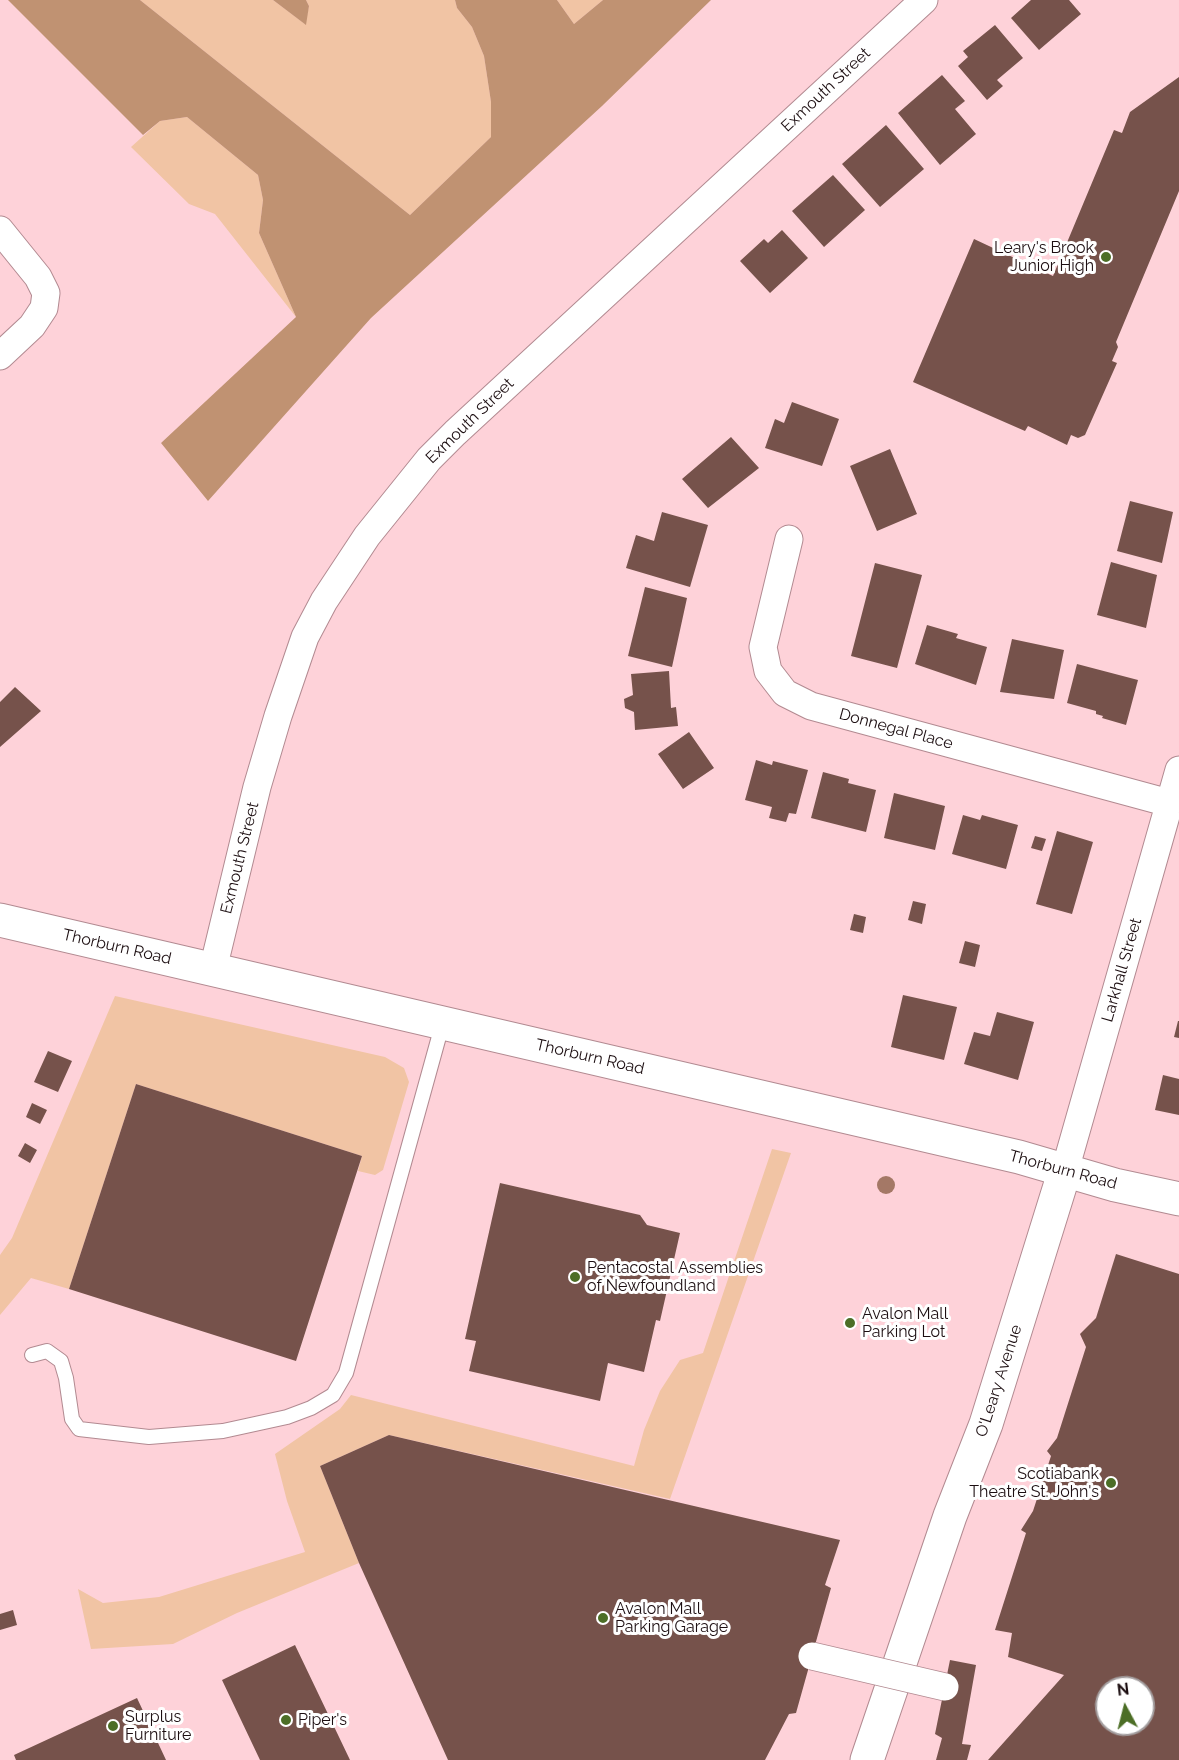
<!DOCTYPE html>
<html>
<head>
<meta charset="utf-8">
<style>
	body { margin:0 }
	#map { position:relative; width:1179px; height:1760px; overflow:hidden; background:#fed2d9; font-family:Raleway,sans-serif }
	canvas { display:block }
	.north { position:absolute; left:1095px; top:1676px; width:60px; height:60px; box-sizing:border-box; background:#fff; border:2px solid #a49fa0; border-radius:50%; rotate:353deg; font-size:16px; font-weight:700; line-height:24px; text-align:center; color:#1c0e11 }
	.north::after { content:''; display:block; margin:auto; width:21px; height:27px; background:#4c6e26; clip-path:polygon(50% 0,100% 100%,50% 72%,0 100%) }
</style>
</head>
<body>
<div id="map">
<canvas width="1179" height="1760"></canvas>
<div class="north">N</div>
</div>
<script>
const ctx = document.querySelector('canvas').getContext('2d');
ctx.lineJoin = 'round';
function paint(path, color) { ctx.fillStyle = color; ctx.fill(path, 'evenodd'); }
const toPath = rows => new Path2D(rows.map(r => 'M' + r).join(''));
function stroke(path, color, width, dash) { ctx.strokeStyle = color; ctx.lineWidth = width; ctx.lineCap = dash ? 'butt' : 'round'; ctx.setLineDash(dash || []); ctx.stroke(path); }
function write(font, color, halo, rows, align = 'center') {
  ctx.font = font + ' Raleway,sans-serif'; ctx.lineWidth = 6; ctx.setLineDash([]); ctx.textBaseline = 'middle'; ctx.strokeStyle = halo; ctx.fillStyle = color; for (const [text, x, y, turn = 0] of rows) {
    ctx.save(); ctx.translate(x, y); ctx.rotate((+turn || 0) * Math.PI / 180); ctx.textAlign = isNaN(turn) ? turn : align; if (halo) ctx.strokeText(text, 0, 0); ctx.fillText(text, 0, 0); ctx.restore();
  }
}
paint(toPath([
	[140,0,273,0,305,24,309,6,306,0,455,0,457,8,472,27,484,56,491,102,491,137,410,215],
	[557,0,603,0,574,24],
	[187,117,258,175,263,200,259,233,296,317,215,214,189,204,131,147,160,121],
	[115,996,385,1057,404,1068,409,1082,383,1170,375,1175,358,1171,362,1156,136,1084,69,1289,31,1278,0,1315,0,1255,12,1238],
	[772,1149,791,1153,670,1499,389,1435,320,1466,359,1563,237,1613,173,1644,91,1649,78,1589,103,1603,159,1597,305,1552,287,1501,275,1454,340,1409,351,1395,634,1466,644,1430,660,1391,680,1360,703,1353]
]), '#f1c4a4');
paint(toPath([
	[8,0,140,0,410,215,491,137,491,102,484,56,472,27,457,8,455,0,557,0,574,24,603,0,711,0,602,106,371,318,208,501,161,443,296,317,259,233,263,200,258,175,187,117,160,121,143,135],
	[273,0,306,0,309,6,306,25]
]), '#c09272');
paint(toPath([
	[1031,0,1069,0,1081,14,1039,50,1011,18],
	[995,25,1023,58,997,80,1003,86,987,100,958,66,968,57,963,51],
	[942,75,965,101,955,109,976,134,940,165,898,113],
	[1179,77,1179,191,1116,342,1118,347,1112,361,1117,363,1085,435,1078,438,1071,435,1067,445,1028,426,1025,431,913,382,974,239,1053,276,1114,130,1122,133,1130,112],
	[886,125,924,169,880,207,842,164],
	[833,175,865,210,824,247,792,211],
	[782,230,808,258,770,293,740,261,764,239,768,243],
	[792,402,839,419,822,466,765,448,775,419,784,423],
	[731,437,759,468,708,508,682,479],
	[890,449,917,514,877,531,850,466],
	[1130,501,1173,512,1162,563,1117,551],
	[662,512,708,525,690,587,626,568,636,535,654,541],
	[1111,562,1157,575,1146,628,1097,615],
	[875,563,922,575,897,668,851,656],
	[645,587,687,598,672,667,628,656],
	[927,625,958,634,956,638,987,647,976,685,915,664],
	[1012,639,1064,650,1054,699,1000,692],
	[1077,664,1138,680,1126,725,1102,718,1103,716,1096,714,1096,711,1067,703],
	[669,671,671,708,676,707,678,726,635,730,634,712,625,708,624,699,633,695,631,674],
	[15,687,41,711,0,747,0,702],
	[689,732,714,768,683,789,658,754],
	[756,760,772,765,773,761,808,770,796,814,789,813,786,822,769,818,772,807,745,800],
	[823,772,849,779,848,783,876,790,866,832,811,818],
	[894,793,945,806,935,850,884,838],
	[963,815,980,820,982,815,1018,825,1006,869,952,854],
	[1057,831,1093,842,1072,914,1036,904],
	[1035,836,1046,839,1042,851,1031,848],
	[913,901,926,904,922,924,908,920],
	[854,914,866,917,863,933,850,930],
	[965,941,980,945,975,967,959,963],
	[903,995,957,1007,944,1060,891,1047],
	[997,1012,1034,1022,1018,1080,964,1064,974,1032,990,1036],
	[1178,1021,1179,1021,1179,1038,1174,1037],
	[48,1051,72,1061,58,1092,34,1082],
	[1163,1075,1179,1079,1179,1115,1155,1110],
	[136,1084,362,1156,296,1361,69,1289],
	[32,1103,47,1110,40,1124,26,1117],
	[25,1143,37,1150,30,1163,18,1156],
	[500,1183,640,1215,647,1225,680,1233,660,1321,656,1320,644,1372,608,1363,600,1401,469,1371,476,1341,465,1339],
	[1116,1254,1179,1274,1179,1760,988,1760,1064,1675,1008,1657,1012,1633,995,1630,1026,1533,1021,1530,1033,1511,1051,1456,1047,1451,1057,1438,1086,1347,1080,1334,1096,1318],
	[1107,1688,1143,1688,1143,1724,1107,1724],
	[389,1435,840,1540,825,1585,831,1588,796,1713,789,1714,765,1760,448,1760,359,1563,320,1466],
	[13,1610,17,1625,0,1630,0,1614],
	[295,1645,350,1760,260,1760,222,1680],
	[950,1660,976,1665,962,1744,971,1745,967,1760,936,1760,942,1738,935,1734],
	[137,1698,166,1760,16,1760,14,1755]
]), '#76524b');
const lane = toPath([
	[32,1355,47,1351,61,1361,66,1378,72,1419,79,1429,149,1437,223,1431,287,1417,311,1408,333,1395,346,1373,443,1022]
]);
const street = toPath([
	[0,230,38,277,46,293,44,308,32,326,0,356],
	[789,539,763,647,768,671,785,693,811,706,1169,803],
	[213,969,257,787,278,716,305,637,324,601,367,536,429,459,455,433,924,0],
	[1065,1170,1179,770]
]);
const secondary = toPath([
	[0,920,1019,1157,1115,1185,1179,1199],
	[867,1760,950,1516,986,1424,1065,1170]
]);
stroke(lane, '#b28a91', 16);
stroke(street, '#b28a91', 29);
stroke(secondary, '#b28a91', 35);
stroke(lane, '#fff', 14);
stroke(street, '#fff', 27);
stroke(secondary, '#fff', 33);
const streetBridge = toPath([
	[812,1656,945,1687]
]);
stroke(streetBridge, '#b28a91', 29, []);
stroke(streetBridge, '#fff', 27);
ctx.fillStyle = '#a47866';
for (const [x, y] of [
	[886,1185]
]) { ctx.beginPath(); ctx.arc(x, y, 9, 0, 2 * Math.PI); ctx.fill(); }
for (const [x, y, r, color] of [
	[1106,257,6,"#4c6e26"],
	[575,1277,6,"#4c6e26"],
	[850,1323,6,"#4c6e26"],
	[1111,1483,6,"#4c6e26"],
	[603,1618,6,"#4c6e26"],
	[286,1720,6,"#4c6e26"],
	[113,1726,6,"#4c6e26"]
]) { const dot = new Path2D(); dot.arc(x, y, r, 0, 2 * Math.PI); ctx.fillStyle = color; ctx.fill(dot); stroke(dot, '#fff', 2); }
write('16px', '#1c0e11', '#fff', [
	["Exmouth Street",826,90,-43],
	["Exmouth Street",470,421,-44],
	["Donnegal Place",896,729,15],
	["Exmouth Street",240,858,-76],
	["Thorburn Road",117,947,13],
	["Larkhall Street",1122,970,-74],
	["Thorburn Road",590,1057,13],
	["Thorburn Road",1063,1170,15],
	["O'Leary Avenue",999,1381,-72]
]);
write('16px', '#1c0e11', '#fff', [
	["Leary's Brook",1094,248,"right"],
	["Junior High",1094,266,"right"],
	["Pentacostal Assemblies",587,1268],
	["of Newfoundland",587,1286],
	["Avalon Mall",862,1314],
	["Parking Lot",862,1332],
	["Scotiabank",1099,1474,"right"],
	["Theatre St. John's",1099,1492,"right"],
	["Avalon Mall",615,1609],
	["Parking Garage",615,1627],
	["Surplus",125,1717],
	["Furniture",125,1735],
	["Piper's",298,1720]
], 'left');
</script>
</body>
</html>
